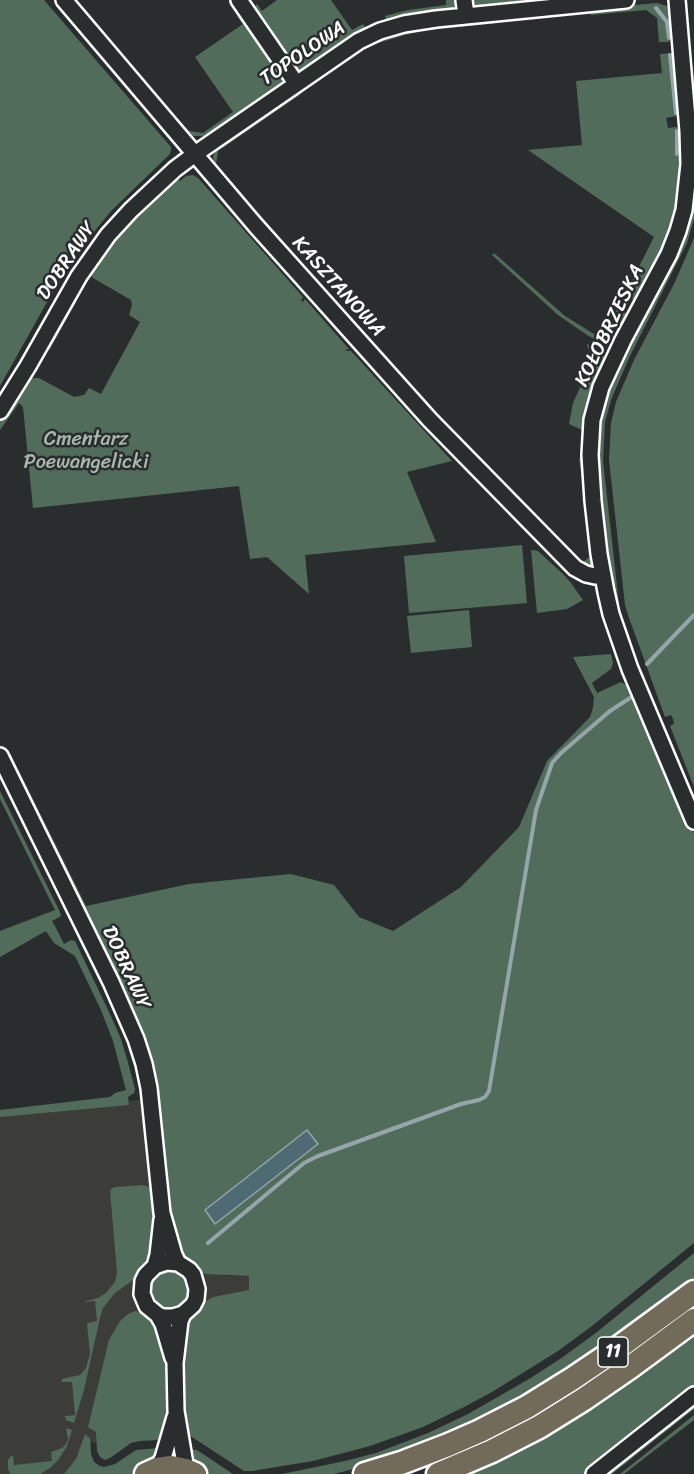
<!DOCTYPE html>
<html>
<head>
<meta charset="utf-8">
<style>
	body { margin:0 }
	canvas { display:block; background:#2a2d2e }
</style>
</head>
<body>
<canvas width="694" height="1474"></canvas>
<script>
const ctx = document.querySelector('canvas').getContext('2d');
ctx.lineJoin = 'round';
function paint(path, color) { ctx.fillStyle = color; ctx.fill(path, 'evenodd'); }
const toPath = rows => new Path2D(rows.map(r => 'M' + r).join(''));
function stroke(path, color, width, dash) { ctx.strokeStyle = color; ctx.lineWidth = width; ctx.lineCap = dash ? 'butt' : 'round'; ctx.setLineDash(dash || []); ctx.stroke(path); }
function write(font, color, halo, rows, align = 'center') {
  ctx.font = font + ' Sriracha,sans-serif'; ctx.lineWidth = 5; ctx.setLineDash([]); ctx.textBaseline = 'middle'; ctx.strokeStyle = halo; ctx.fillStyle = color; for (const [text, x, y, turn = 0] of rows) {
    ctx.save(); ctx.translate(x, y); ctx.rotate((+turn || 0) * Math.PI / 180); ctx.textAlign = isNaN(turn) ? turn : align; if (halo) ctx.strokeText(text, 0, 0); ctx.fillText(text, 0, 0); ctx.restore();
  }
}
paint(toPath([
	[169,1097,224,1276,249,1276,249,1290,196,1440,189,1435,185,1435,91,1443,73,1474,0,1474,0,1114]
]), '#3c3c38');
paint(toPath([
	[0,0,44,0,171,147,171,150,170,154,111,211,80,249,51,295,0,386],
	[277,0,331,0,352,30,363,24,365,27,364,31,304,71,300,71,293,67,252,10,257,4,262,11],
	[446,0,457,0,455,6,448,12,387,22,385,16,408,10,446,5],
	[470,0,521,0,522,5,480,8,474,4],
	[657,3,667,6,671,10,673,38,668,42,659,42,657,18,646,10,591,15,590,9],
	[239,15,243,16,281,74,282,82,279,89,214,133,212,130,203,136,193,136,178,120,178,119,189,131,203,133,233,112,195,57,243,24,237,16],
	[496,19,498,23,419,31,378,43,375,38,405,30],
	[671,53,674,55,681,112,676,116,666,118,668,128,676,127,682,134,683,164,676,219,668,241,637,301,624,296,654,237,528,150,582,145,576,81,662,73,660,54],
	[298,90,301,94,218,151,216,164,213,158,214,153,222,146,221,143],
	[193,175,198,178,303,297,301,301,303,302,305,299,349,349,345,350,347,351,351,351,452,461,407,472,436,542,305,555,309,594,267,557,250,559,239,486,33,508,23,407,19,403,0,430,0,421,26,382,33,378,39,378,74,397,84,395,89,388,101,394,140,322,129,315,132,305,131,300,93,278,90,274,90,269,126,225,176,176,180,181,186,176],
	[694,180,694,219,687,243,629,358,611,400,605,422,603,461,619,604,615,604,609,574,600,502,596,449,599,422,602,403],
	[259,214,300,261,295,261,258,220],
	[694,238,694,787,670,726,674,724,673,719,671,715,665,717,628,615,625,605,609,460,611,423,616,402,634,360,675,282],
	[494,253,565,316,602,339,604,336,607,342,606,345,587,335,558,315,492,255],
	[72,297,76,300,76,302,50,349,47,351,44,350],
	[618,307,629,316,622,329,617,329,609,325],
	[587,344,603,352,605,364,593,391,584,429,582,430,569,424,573,403,593,359,587,346],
	[579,458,583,459,585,462,594,554,593,565,591,567,587,568,578,563,515,499,515,498,581,564,593,554],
	[522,545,527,603,409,613,404,556],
	[531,550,538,551,564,575,571,583,583,600,567,609,537,613],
	[469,610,472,647,411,653,407,616],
	[611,654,613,663,611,669,592,683,597,693,621,682,632,689,694,834,694,1243,592,1326,558,1351,492,1392,464,1407,423,1427,370,1446,313,1461,252,1471,244,1471,189,1435,185,1435,182,1362,184,1327,189,1318,201,1304,213,1297,249,1290,249,1276,205,1274,198,1270,183,1257,179,1251,170,1216,158,1102,155,1085,7,753,8,749,86,906,189,884,291,874,334,885,359,917,393,931,461,887,519,827,547,761,590,717,593,708,594,697,573,657],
	[0,791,60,912,61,916,52,921,56,928,64,944,71,940,75,941,109,1012,121,1039,127,1059,135,1089,134,1093,128,1097,129,1105,0,1117,0,1110,110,1097,115,1093,126,1090,113,1041,101,1010,75,956,54,943,46,931,0,957,0,931,55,910,0,799],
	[142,1185,147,1186,151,1189,153,1194,156,1222,152,1258,136,1278,115,1293,103,1308,100,1318,84,1390,74,1423,66,1420,65,1416,75,1415,72,1382,62,1382,62,1379,80,1375,86,1368,90,1354,87,1323,97,1321,95,1301,85,1302,86,1301,98,1298,106,1293,115,1282,117,1273,110,1191,112,1188,116,1187],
	[694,1253,694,1282,568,1373,477,1424,376,1463,334,1474,282,1474,345,1461,376,1453,428,1433,468,1414,529,1379,563,1357,597,1332],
	'149 1290a20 20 0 1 1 40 0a20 20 0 1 1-40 0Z',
	[135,1311,144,1313,152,1319,162,1335,169,1374,169,1407,165,1434,163,1434,157,1440,140,1441,131,1443,110,1458,105,1460,100,1457,97,1451,96,1432,88,1427,109,1340,120,1321,128,1314],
	[694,1330,694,1388,584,1474,460,1474],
	[694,1404,694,1409,612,1474,605,1474],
	[694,1415,694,1420,624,1474,620,1474],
	[66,1428,72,1430,67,1446,59,1459,50,1468,40,1474,10,1474,8,1468,8,1460,11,1456,13,1456,14,1465,52,1461,51,1452,62,1448,66,1444,68,1439],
	[85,1434,90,1438,91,1454,94,1462,100,1466,104,1467,115,1464,136,1450,160,1448,157,1456,131,1474,64,1474,76,1459],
	[187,1449,197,1450,233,1474,209,1474,196,1463]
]), '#516c5b');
const water = toPath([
	[307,1130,318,1144,215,1224,205,1210,307,1130]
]);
paint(water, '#4e6a73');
stroke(water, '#95a6ab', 1.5);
stroke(toPath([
	[656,8,667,22,669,38],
	[670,55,676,113],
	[677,154,677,131],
	[647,664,694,615],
	[208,1243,304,1163,318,1156,461,1104,479,1100,485,1097,489,1091,536,810,552,763,561,753,610,711,630,698]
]), '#95a6ab', 4);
const minor = toPath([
	[64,0,256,226,430,420,575,568,586,574,595,576,603,575],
	[239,0,296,83],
	[464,0,466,16],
	[677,0,688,131,689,164,684,210,678,231,669,254,623,340,601,387,592,420,590,455,593,501,599,554,606,592,611,614,630,669,694,821],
	[0,411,28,366,79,276,108,235,131,210,175,169,195,154,359,41,380,31,404,24,436,19,626,0],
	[0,756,111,982,136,1039,144,1064,149,1088,162,1213,174,1255,178,1263],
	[155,1266,167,1262,178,1263,189,1270,193,1275,197,1289,196,1299,193,1305,183,1314,173,1317,163,1317,158,1315,147,1306,142,1294,143,1281,146,1275,155,1266,158,1255,162,1219],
	[183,1314,180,1321,175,1363,176,1411,186,1470],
	[158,1315,163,1324,173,1358],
	[157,1469,163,1458,175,1417],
	[594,1474,694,1395]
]);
const primary = toPath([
	[146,1474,157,1469,171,1467,186,1470,195,1474],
	[365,1474,401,1463,448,1445,480,1431,527,1407,572,1379,615,1350,694,1292],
	[438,1474,492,1451,539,1427,584,1399,629,1368,694,1320]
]);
stroke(minor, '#fff', 20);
stroke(primary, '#fff', 27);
stroke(minor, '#2a2d2e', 15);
stroke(primary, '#736b5a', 22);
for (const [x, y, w] of [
	[613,1352,30]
]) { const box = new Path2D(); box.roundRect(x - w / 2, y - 15, w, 30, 4.5); ctx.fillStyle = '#2a2d2e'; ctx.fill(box); stroke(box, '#fff', 1.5); }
write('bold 18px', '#fff', null, [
	["11",613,1352]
]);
write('20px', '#fff', '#2a2d2e', [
	["TOPOLOWA",303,54,-34],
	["DOBRAWY",67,261,-56],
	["KASZTANOWA",338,287,48],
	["KOŁOBRZESKA",610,326,-64],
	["DOBRAWY",126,968,65]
]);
write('20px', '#a8b6ad', '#2a2d2e', [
	["Cmentarz",86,440],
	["Poewangelicki",86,463]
]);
</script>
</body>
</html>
